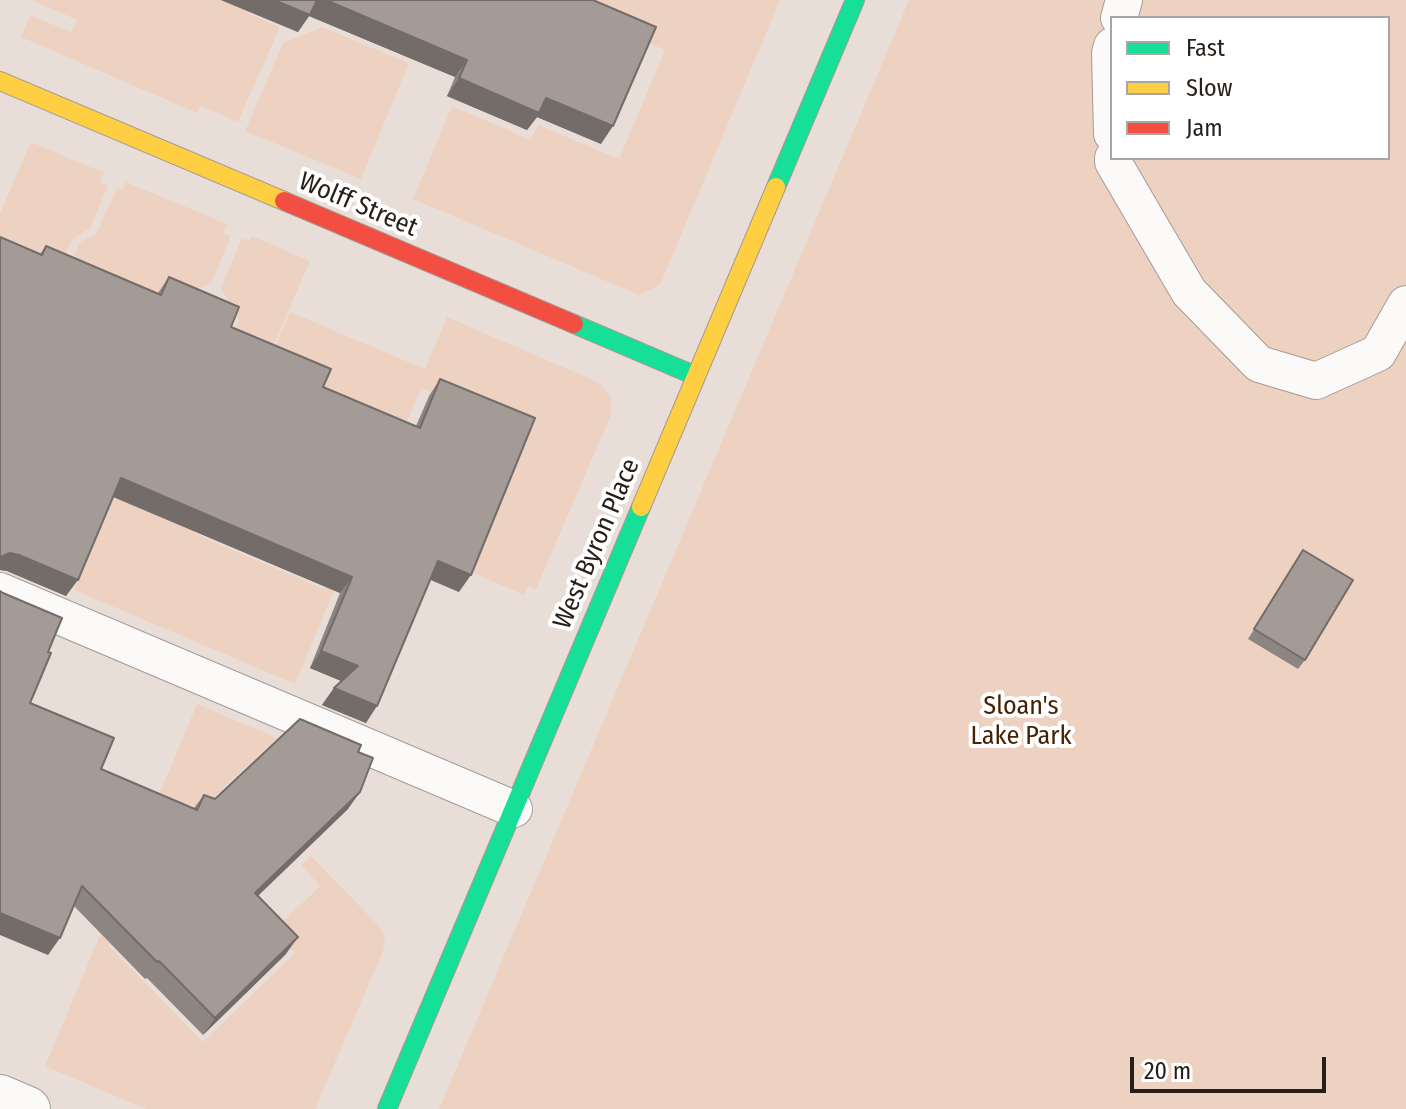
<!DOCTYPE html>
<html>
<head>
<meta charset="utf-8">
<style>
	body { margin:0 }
	#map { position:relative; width:1406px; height:1109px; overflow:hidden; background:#e9ded7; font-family:"Fira Sans Condensed",sans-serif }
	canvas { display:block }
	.legend { position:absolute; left:1110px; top:16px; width:280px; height:144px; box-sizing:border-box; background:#fff; border:2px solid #a8a5a3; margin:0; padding:10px 14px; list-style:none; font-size:24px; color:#251e19 }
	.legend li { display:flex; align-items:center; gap:16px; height:40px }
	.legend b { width:40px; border:2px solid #a8a5a3 }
	.scale { position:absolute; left:1130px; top:1057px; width:196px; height:36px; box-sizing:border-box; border:4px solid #251e19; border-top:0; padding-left:10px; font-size:24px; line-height:28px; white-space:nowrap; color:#251e19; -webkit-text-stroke:6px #fff; paint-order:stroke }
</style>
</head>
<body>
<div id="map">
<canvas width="1406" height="1109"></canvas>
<ul class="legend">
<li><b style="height:10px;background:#16e098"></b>Fast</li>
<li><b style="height:10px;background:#ffcf43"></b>Slow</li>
<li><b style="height:10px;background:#f24e42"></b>Jam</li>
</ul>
<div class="scale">20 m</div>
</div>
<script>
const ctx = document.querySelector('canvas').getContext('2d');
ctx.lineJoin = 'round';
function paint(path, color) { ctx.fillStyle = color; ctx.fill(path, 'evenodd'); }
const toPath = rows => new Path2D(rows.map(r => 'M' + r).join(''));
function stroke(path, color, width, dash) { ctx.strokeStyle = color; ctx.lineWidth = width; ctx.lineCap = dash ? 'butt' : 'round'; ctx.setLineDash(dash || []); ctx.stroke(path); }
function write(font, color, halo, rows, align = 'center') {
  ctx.font = font + ' "Fira Sans Condensed",sans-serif'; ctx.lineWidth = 8; ctx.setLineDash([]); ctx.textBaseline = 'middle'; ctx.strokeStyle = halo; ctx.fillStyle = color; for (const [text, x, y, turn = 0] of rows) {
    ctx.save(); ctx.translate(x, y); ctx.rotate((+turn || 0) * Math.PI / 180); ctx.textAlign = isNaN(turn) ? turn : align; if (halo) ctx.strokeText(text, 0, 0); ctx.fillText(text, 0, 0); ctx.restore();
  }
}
paint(toPath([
	[32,0,255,0,249,14,280,27,238,122,201,106,197,113,21,37,30,15,71,32,77,20],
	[510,0,780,0,660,285,639,295,413,199,452,106,531,140,538,125,619,159,665,50,550,1],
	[909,0,1406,0,1406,1109,439,1109],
	[1112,18,1388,18,1388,158,1112,158],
	[322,27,409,63,361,179,245,131,283,43],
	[31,142,104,173,100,182,108,186,90,228,72,240,62,261,39,251,30,270,0,257,0,213],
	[126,182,227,224,223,233,231,236,211,283,175,298,156,291,147,311,64,279,80,242,96,234,117,188,123,190],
	[252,236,310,261,267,360,229,344,239,320,221,288,242,238,249,241],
	[290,312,425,369,447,317,600,383,611,398,611,415,536,589,528,586,524,595,469,571,526,432,421,388,352,552,269,361],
	[266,361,193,533,324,589,340,551,349,555,295,684,74,590,103,520,0,460],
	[197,704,277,738,201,809,189,804,171,846,198,859,108,945,203,1042,295,953,274,930,320,886,301,865,311,856,378,925,383,933,385,942,383,951,315,1109,146,1109,45,1066]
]), '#edd2c2');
const lane = toPath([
	[1119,18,1124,0],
	[1112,46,1110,53,1112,134],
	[1113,158,1113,162,1189,292,1259,364,1316,381,1378,353,1406,304],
	[0,591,514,809]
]);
const street = toPath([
	[0,1097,28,1109]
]);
const fast = toPath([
	[776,187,855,0],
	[574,324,696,376],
	[387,1109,641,507]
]);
const slow = toPath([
	[0,81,284,201],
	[641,507,776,187]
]);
const jam = toPath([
	[284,201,574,324]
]);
stroke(lane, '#a49b96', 38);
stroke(street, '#a49b96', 46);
stroke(fast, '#a49b96', 20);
stroke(slow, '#a49b96', 20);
stroke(jam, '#a49b96', 20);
stroke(lane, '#fcfaf9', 36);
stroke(street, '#fcfaf9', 44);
stroke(fast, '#16e098', 18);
stroke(slow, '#ffcf43', 18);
stroke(jam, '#f24e42', 18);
paint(toPath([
	[221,0,593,0,601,144,537,117,527,130,447,96,455,77,309,16,298,32],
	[0,237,40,254,46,246,158,293,169,277,231,327,323,387,416,426,429,396,440,379,459,592,430,579,366,723,322,705,334,688,341,681,310,668,340,593,113,497,66,596,7,571,0,570],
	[1303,550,1305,660,1298,669,1248,639],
	[0,591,48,652,30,703,101,769,194,808,204,795,215,799,358,752,348,809,258,896,286,954,203,1035,147,978,145,979,74,906,48,955]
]), '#8d8581');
paint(toPath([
	[221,0,326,0,467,60,455,77,309,16,298,32],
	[459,78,546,98,613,126,601,144,537,117,527,130,447,96],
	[121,478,352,577,340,593,109,495],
	[10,553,19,555,78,580,66,596,7,571,0,570,0,557],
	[438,561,471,575,459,592,426,578],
	[321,651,358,666,346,683,310,668],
	[334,688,377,706,366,723,322,705],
	[360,792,348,809,244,909,255,893],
	[0,913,60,938,48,955,0,935],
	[298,937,286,954,203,1035,215,1018]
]), '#736c69');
const building = toPath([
	[274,0,317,0,310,15,274,0],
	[326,0,593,0,656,27,613,126,546,98,539,113,459,78,467,60,326,0],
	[0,237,42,255,46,246,161,295,169,277,239,307,231,327,331,369,323,387,420,428,440,379,535,418,471,575,438,561,377,706,334,688,358,666,321,651,352,577,121,478,78,580,19,555,10,553,0,557,0,237],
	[1303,550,1353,580,1305,660,1254,629,1303,550],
	[0,591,3,593,62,618,48,652,51,653,30,703,114,738,101,769,197,810,204,795,215,799,300,719,361,745,358,752,373,758,360,792,255,893,298,937,215,1018,159,961,157,962,82,886,60,938,0,913,0,591]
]);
paint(building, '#a49b96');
stroke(building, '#736c69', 2);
write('26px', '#251e19', '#fff', [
	["Wolff Street",358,205,23],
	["West Byron Place",597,544,-67]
]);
write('26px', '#452105', '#fff', [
	["Sloan's",1021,707],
	["Lake Park",1021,737]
]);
</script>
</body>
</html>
